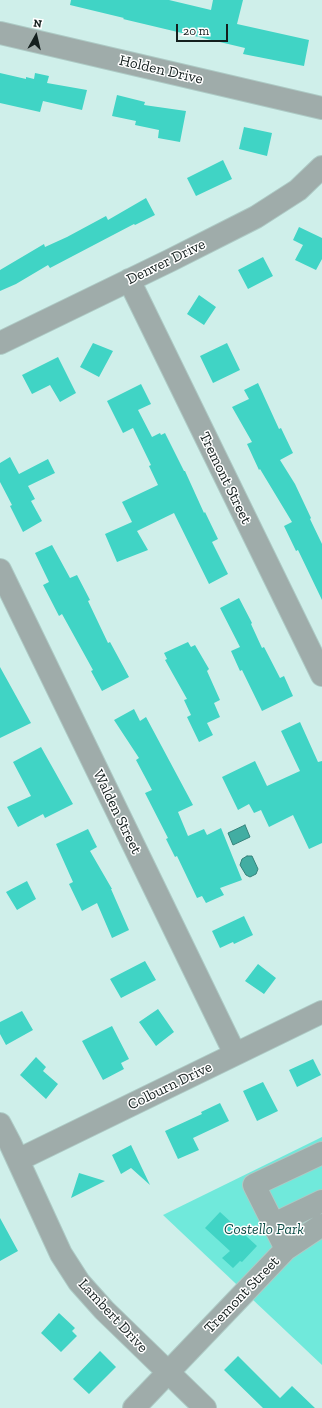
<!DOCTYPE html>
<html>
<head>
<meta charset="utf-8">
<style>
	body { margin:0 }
	#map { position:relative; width:322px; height:1408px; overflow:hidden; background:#cfefea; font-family:"Zilla Slab",serif }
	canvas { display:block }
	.north { position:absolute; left:16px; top:16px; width:40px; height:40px; -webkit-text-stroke:3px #fff; paint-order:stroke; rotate:8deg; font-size:11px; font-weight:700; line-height:16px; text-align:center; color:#141f1e }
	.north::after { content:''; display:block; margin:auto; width:14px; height:18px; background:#141f1e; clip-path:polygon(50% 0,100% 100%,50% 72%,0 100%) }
	.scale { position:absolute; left:176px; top:24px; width:52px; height:18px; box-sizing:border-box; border:2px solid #141f1e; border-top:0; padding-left:5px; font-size:12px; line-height:14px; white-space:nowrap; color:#141f1e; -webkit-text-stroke:3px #fff; paint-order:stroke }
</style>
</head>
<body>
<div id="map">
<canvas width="322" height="1408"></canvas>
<div class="north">N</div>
<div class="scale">20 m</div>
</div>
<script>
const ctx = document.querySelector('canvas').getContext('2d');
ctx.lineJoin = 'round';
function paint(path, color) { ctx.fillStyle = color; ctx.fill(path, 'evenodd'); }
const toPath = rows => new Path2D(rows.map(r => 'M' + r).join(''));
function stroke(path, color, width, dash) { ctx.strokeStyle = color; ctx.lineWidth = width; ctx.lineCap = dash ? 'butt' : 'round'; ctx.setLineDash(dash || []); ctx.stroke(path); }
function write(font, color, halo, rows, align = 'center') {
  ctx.font = font + ' "Zilla Slab",serif'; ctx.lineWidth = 3; ctx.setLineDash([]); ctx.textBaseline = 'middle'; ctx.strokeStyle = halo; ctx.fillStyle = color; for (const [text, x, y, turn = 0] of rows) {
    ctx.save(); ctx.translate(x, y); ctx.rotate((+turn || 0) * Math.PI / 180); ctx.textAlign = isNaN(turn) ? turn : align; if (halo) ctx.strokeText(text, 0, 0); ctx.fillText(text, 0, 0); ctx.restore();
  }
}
paint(toPath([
	[322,1137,322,1365,163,1215]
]), '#70e9db');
const water = toPath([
	[245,825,250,837,233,845,228,833,245,825],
	[247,856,252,856,258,869,256,874,250,877,246,875,240,865,242,859,247,856]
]);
paint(water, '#42ada2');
stroke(water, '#34827a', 1);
paint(toPath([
	[71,0,169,0,211,10,213,0,243,0,237,24,309,40,304,66,243,54,245,48,123,19,124,18,70,5],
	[0,73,26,79,26,77,34,79,35,73,49,76,47,83,87,90,82,110,43,101,40,112,0,103],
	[117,95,145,102,144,105,186,111,180,142,158,138,159,130,135,125,136,121,112,116],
	[244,127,272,133,267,156,239,149],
	[223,160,232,179,196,196,187,178],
	[146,198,155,215,135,225,134,224,50,268,48,265,16,284,0,291,0,270,44,244,45,247,67,237,106,216,108,220],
	[299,227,322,238,322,259,316,270,295,260,303,245,293,240],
	[263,257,273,276,248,289,238,270],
	[199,295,216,307,204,325,187,314],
	[93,343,113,351,99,377,80,367],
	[227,343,240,370,213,383,200,356],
	[58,357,76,393,60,402,50,385,32,394,22,375],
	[258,383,279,429,281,428,293,453,280,460,295,484,311,518,310,519,322,544,322,600,298,550,296,551,284,526,292,522,260,469,259,470,247,444,252,442,232,407,249,399,244,390],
	[141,384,151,404,138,410,152,437,160,433,161,435,165,433,184,471,185,471,204,513,205,512,218,539,212,542,228,574,209,584,174,513,137,531,148,550,117,562,105,534,132,522,122,502,158,485,149,466,151,465,133,428,123,433,107,401],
	[10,457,19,474,48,459,55,473,28,486,35,499,31,501,42,521,23,532,10,506,12,505,0,482,0,463],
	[52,545,70,578,77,575,90,600,88,601,108,643,110,642,129,677,102,691,91,671,93,670,62,614,59,616,43,585,49,582,35,553],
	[239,598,252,623,251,624,262,648,264,647,280,678,284,676,293,696,262,711,242,670,240,671,231,651,240,647,220,608],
	[188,642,191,647,195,645,209,669,207,671,220,700,214,703,220,717,207,723,213,735,199,742,187,717,191,715,184,700,187,699,165,660,167,659,164,653],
	[0,667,31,723,0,738],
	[134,709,140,721,146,717,193,805,178,812,188,836,204,829,207,835,221,828,242,880,220,888,224,895,206,903,202,896,197,898,177,856,175,857,166,839,168,838,145,793,152,790,136,760,139,758,114,720],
	[300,722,318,762,322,761,322,843,309,849,293,815,269,827,261,810,254,813,249,804,238,810,222,777,255,761,267,786,300,771,281,731],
	[41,747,73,804,45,818,43,814,18,827,7,807,31,796,13,762],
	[88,829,97,847,90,851,112,889,111,889,129,930,112,938,97,903,82,911,69,884,73,882,56,844],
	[27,881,36,899,17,910,6,892],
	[244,916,253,935,234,944,233,942,220,948,212,931],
	[145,961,156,980,121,998,110,979],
	[258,964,276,978,264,994,245,981],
	[158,1009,174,1032,156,1046,139,1022],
	[22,1011,33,1030,6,1045,0,1034,0,1022],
	[112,1026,129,1059,121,1063,124,1069,103,1080,82,1041],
	[36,1057,46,1067,43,1071,58,1084,46,1099,20,1075],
	[313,1059,321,1075,297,1087,289,1070],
	[263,1082,278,1111,257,1121,243,1091],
	[220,1103,229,1121,193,1138,199,1150,178,1159,165,1131,202,1114,201,1112],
	[131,1145,150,1185,131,1168,121,1174,112,1155],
	[79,1173,105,1181,71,1198],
	[220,1212,257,1246,242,1262,240,1261,233,1268,222,1258,230,1251,205,1228],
	[0,1218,18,1251,0,1261],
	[59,1313,75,1328,72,1331,77,1336,61,1352,41,1333],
	[100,1351,116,1367,89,1394,73,1379],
	[238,1356,280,1398,292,1386,315,1408,263,1408,224,1370]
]), '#40d4c5');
const minor = toPath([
	[0,33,322,108],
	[129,280,322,675],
	[0,343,171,260,256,217,298,190,322,167],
	[0,570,235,1054],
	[0,1124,10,1143,61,1254,79,1282,104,1310,205,1408],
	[18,1160,322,1012],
	[274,1224,322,1201],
	[286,1249,254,1185,322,1153],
	[134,1408,286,1249,322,1225]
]);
stroke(minor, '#adcac5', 24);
stroke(minor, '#9facaa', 22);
write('15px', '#141f1e', '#fff', [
	["Holden Drive",161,70,13],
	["Denver Drive",166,262,-26],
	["Tremont Street",225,478,64],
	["Walden Street",117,812,64],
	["Colburn Drive",170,1086,-26],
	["Tremont Street",242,1295,-46],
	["Lambert Drive",113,1316,47]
]);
write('italic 15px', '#0d4d47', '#fff', [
	["Costello Park",264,1230]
]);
</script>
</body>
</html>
